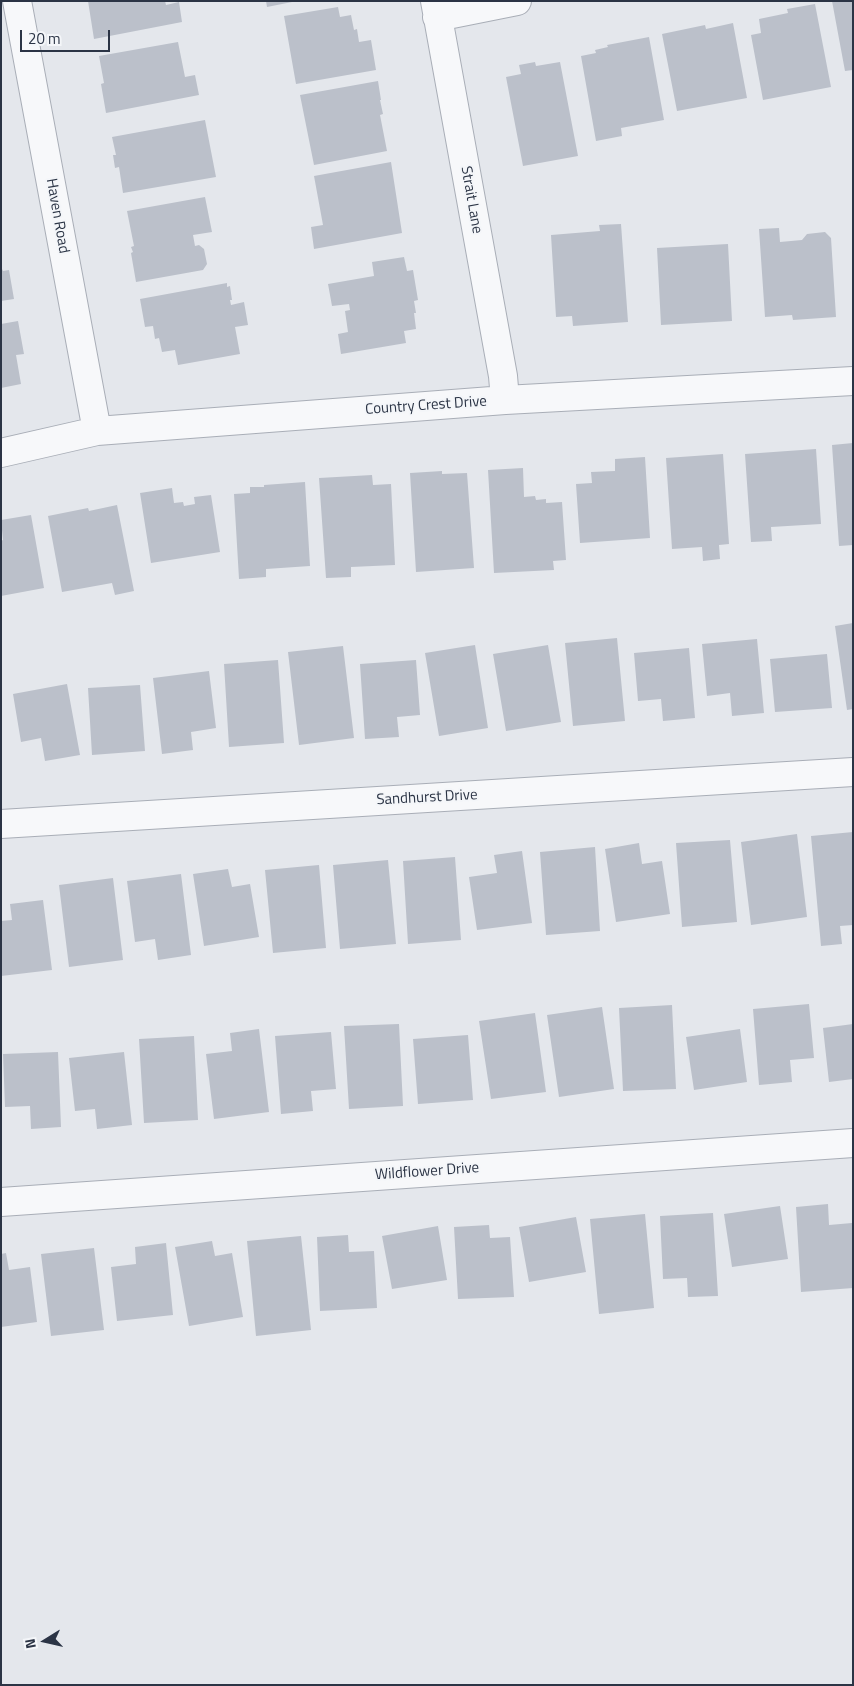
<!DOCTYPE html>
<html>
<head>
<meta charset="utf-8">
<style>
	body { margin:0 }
	#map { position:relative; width:854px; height:1686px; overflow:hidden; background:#e4e7ec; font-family:"Titillium Web",sans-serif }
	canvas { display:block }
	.frame { position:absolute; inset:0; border:2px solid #2b3445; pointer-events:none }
	.north { position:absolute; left:20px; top:1616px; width:50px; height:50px; -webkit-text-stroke:4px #f4f6f9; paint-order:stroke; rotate:260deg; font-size:14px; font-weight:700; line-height:20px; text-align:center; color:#2b3445 }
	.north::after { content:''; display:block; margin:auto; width:18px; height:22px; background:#2b3445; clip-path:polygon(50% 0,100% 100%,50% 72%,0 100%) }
	.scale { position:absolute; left:20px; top:30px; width:90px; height:22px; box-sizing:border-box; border:2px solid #2b3445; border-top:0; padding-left:6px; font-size:15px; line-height:18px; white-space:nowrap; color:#2b3445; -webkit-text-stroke:4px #f4f6f9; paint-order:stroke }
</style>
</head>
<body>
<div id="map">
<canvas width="854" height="1686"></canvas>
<div class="frame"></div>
<div class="north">N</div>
<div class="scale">20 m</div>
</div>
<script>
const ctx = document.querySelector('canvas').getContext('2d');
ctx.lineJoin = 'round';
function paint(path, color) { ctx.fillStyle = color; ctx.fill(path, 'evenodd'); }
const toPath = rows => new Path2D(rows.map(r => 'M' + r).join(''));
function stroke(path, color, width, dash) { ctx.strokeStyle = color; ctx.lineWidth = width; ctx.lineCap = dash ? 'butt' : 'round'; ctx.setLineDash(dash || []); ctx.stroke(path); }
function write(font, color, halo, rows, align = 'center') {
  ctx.font = font + ' "Titillium Web",sans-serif'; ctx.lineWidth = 4; ctx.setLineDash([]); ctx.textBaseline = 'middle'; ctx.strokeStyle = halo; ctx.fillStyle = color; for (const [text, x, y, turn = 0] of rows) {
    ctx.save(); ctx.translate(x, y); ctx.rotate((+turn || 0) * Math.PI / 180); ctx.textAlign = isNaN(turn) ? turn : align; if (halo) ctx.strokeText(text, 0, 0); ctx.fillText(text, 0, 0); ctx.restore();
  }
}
paint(toPath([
	[88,1,165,1,166,5,179,2,182,22,94,39],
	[266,1,292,1,292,2,267,7],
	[832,1,853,1,853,70,845,71],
	[815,4,831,87,763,100,751,35,761,33,759,19,788,13,787,9],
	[338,7,340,17,351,15,354,30,357,29,359,42,371,40,376,70,296,84,284,16],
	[733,23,747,98,677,111,662,34,705,25,706,29],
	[649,37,664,120,621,128,622,136,596,141,581,56,596,53,595,50,608,47,607,45],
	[178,42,185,77,195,75,199,95,106,113,101,84,104,83,99,56],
	[535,62,536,66,560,62,578,156,523,166,506,77,521,74,519,65],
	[378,81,381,100,380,100,383,114,380,115,387,151,314,165,300,95],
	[205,120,216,177,123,193,119,167,115,168,113,155,116,155,112,137],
	[391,162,402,233,314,249,311,227,323,225,314,176],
	[205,197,212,232,193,235,195,246,199,245,204,249,207,264,203,270,136,282,131,253,133,252,131,247,134,246,127,211],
	[621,224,628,322,573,326,572,316,556,317,551,235,600,231,599,225],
	[779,228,780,242,802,240,807,234,825,232,831,238,836,317,793,320,792,315,765,317,759,229],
	[728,244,732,321,661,325,657,248],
	[404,257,407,271,413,270,418,300,414,301,416,313,414,313,416,329,404,331,406,343,341,354,338,334,348,332,345,311,350,310,349,304,332,306,328,284,374,276,372,262],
	[1,267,3,271,9,270,14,299,1,301],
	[227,283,227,287,230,286,232,300,230,300,231,305,244,302,248,325,235,327,240,354,178,365,175,350,162,352,159,338,155,339,153,326,145,327,140,299],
	[18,321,24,354,16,355,21,384,1,388,1,324],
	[853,443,853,545,839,546,832,445],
	[816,449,821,524,771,527,772,541,751,542,745,454],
	[723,454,729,544,719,545,720,559,703,561,702,547,672,549,666,458],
	[645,457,650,538,580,543,576,484,592,483,591,472,615,471,615,459],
	[523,468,524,497,535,496,536,500,546,499,546,503,562,502,566,560,553,561,554,570,494,573,488,470],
	[442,471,442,474,467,473,474,568,416,572,410,473],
	[372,475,373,485,391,484,395,565,351,567,351,577,326,578,319,478],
	[305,482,310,566,266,569,266,577,239,579,234,494,250,493,250,487,264,487,264,485],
	[172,488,174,503,183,502,184,506,195,504,194,497,211,495,220,552,151,563,140,493],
	[117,505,134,591,115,595,112,583,62,592,48,516,88,508,89,511],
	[31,515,44,588,1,596,1,541,3,540,1,520],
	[853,623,853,709,847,710,835,626],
	[617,638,625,721,573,726,565,643],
	[757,639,764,713,732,716,730,693,707,696,702,644],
	[475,645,488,728,439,736,425,653],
	[548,645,561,722,506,731,493,654],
	[343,646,354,738,299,745,288,652],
	[689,648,695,718,663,721,661,699,638,701,634,653],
	[827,654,832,708,775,712,770,659],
	[278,660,284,743,229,747,224,664],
	[416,660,420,715,397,717,399,737,365,739,360,664],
	[209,671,216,728,191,732,193,750,162,754,153,678],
	[67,684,80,755,45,761,41,738,21,742,13,694],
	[140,685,145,751,92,755,88,688],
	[853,832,853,925,840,926,842,944,821,946,811,836],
	[797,834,807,917,751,925,741,842],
	[730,840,737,922,682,927,676,843],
	[639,843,642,864,662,861,670,914,616,922,605,849],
	[595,847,600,931,546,935,540,852],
	[522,851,532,923,477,930,469,877,497,873,494,855],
	[455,857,461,940,408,944,403,861],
	[388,860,396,944,340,949,333,865],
	[319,865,326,948,273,953,265,870],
	[228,869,232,887,250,884,259,937,204,946,193,874],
	[181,874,191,955,158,960,155,939,135,942,127,881],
	[113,878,123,960,69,967,59,885],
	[43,900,52,970,1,976,1,921,12,920,10,904],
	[809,1004,814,1058,790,1060,792,1082,759,1085,753,1009],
	[672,1005,676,1089,623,1091,619,1008],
	[602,1007,614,1089,559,1097,547,1015],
	[535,1013,546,1092,491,1099,479,1021],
	[399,1024,403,1106,349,1109,344,1026],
	[853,1024,853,1079,829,1082,823,1028],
	[259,1029,269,1112,214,1119,206,1054,232,1051,230,1033],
	[740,1029,747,1082,694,1090,686,1037],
	[331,1032,336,1089,311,1091,313,1111,281,1114,275,1036],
	[468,1035,473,1100,418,1104,413,1039],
	[194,1036,198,1120,144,1123,139,1039],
	[58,1052,61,1127,31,1129,30,1106,5,1107,3,1054],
	[124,1052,132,1125,97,1129,95,1109,75,1111,69,1058],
	[828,1204,829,1225,852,1223,853,1288,801,1292,796,1207],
	[780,1206,788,1259,732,1267,724,1214],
	[713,1213,718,1296,688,1297,687,1278,663,1279,660,1216],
	[645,1214,654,1308,599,1314,590,1219],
	[576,1217,586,1272,529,1282,519,1227],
	[489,1225,490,1238,510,1237,514,1297,458,1299,454,1227],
	[438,1226,447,1280,392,1289,382,1236],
	[348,1235,349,1252,374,1251,377,1308,320,1311,317,1237],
	[301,1236,311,1330,256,1336,247,1241],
	[212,1241,215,1256,232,1253,243,1317,189,1326,175,1247],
	[166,1243,173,1315,117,1321,111,1267,136,1264,135,1247],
	[94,1248,104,1330,51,1336,41,1254],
	[6,1253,9,1270,30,1267,37,1322,1,1327,1,1254]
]), '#bbc0ca');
const minor = toPath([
	[17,1,97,431],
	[435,1,503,376,505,400],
	[437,17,517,1],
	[1,453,97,431,505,400,853,381],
	[1,824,853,772],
	[1,1202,853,1143]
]);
stroke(minor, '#a9aeb7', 30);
stroke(minor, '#f7f8fa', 28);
write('15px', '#2b3445', '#f4f6f9', [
	["Strait Lane",471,200,80],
	["Haven Road",57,216,80],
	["Country Crest Drive",426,406,-4],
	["Sandhurst Drive",427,798,-3],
	["Wildflower Drive",427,1172,-4]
]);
</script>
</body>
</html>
